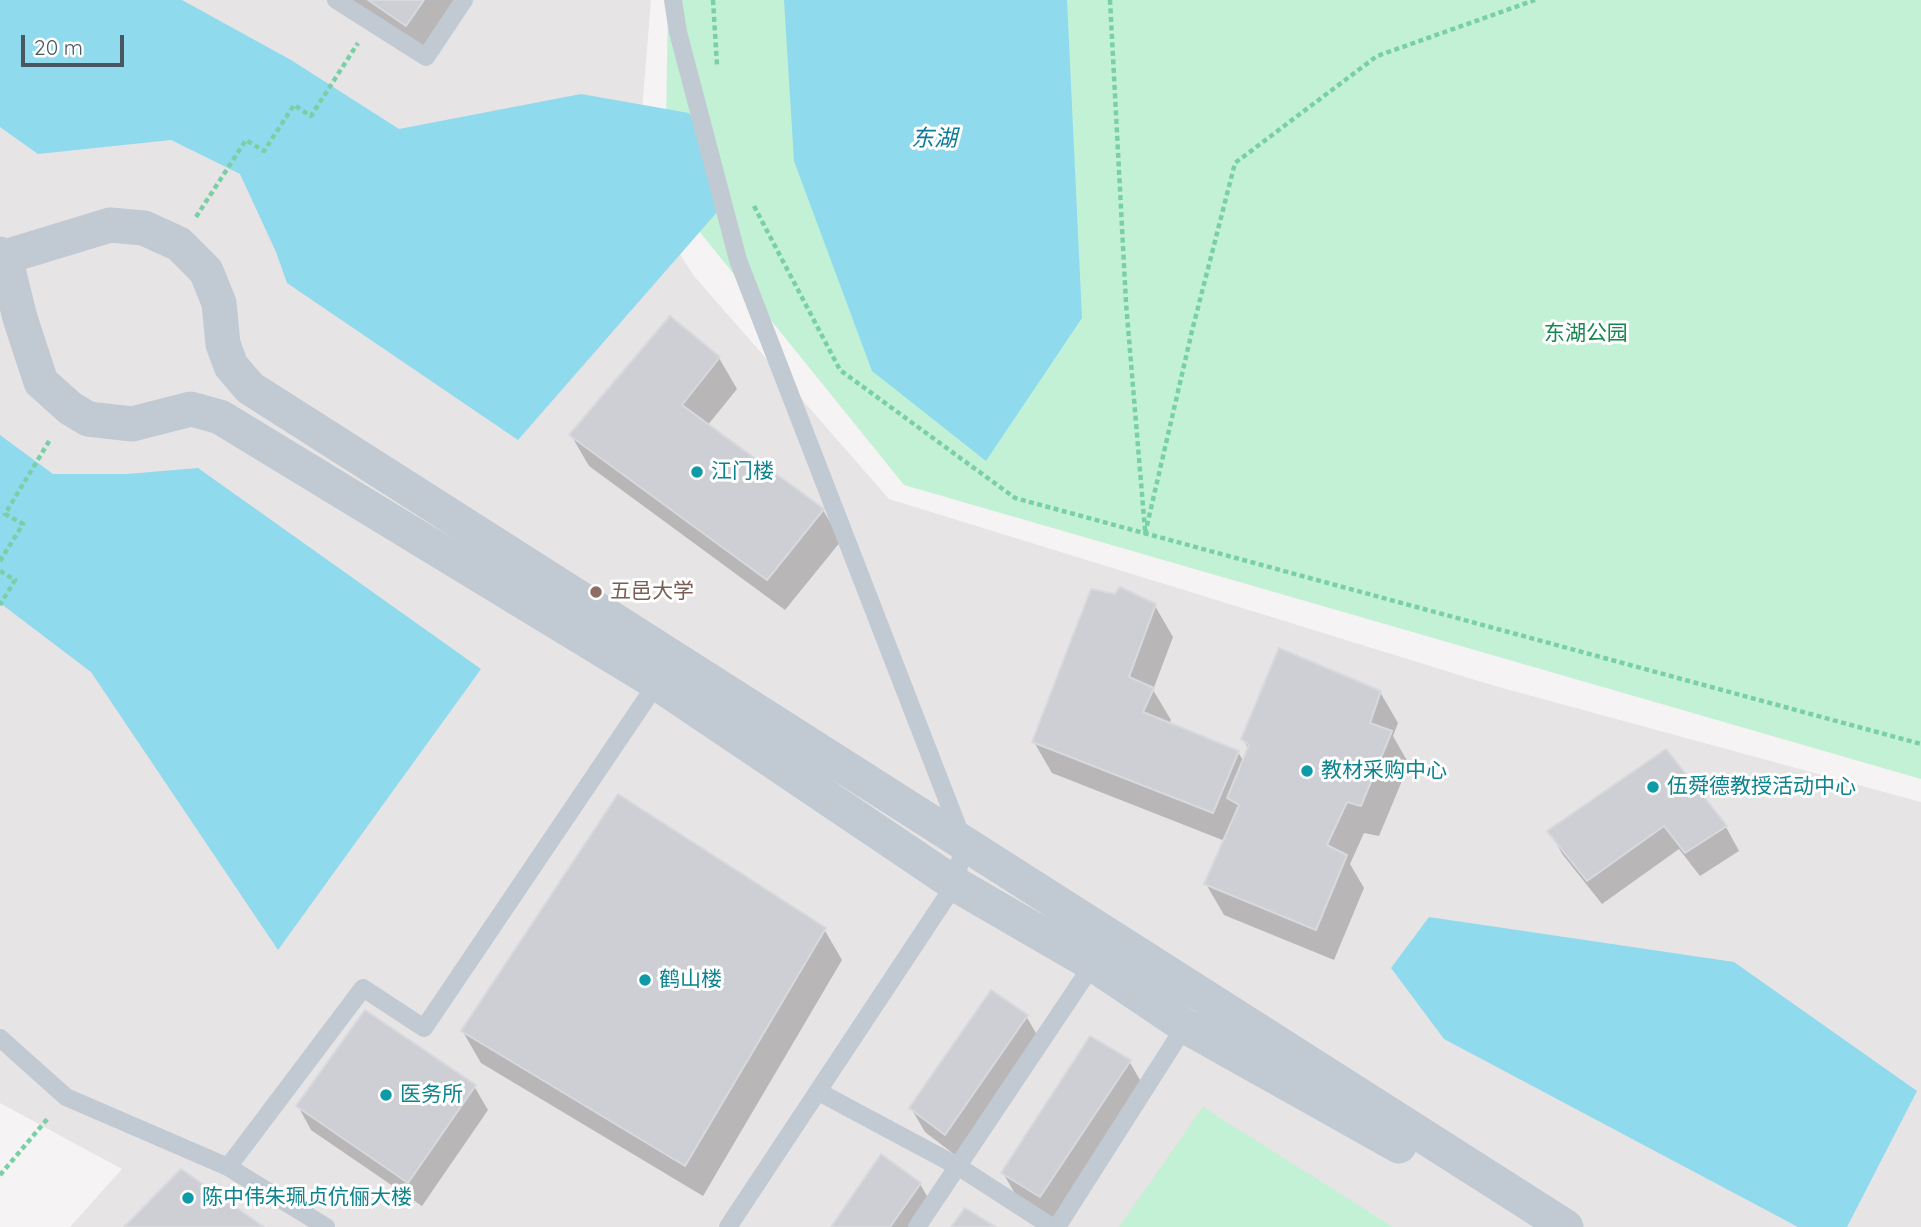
<!DOCTYPE html>
<html>
<head>
<meta charset="utf-8">
<style>
	body { margin:0 }
	#map { position:relative; width:1921px; height:1227px; overflow:hidden; background:#f5f3f3; font-family:Quicksand,sans-serif }
	canvas { display:block }
	.scale { position:absolute; left:21px; top:35px; width:103px; height:32px; box-sizing:border-box; border:4px solid #4a5661; border-top:0; padding-left:9px; font-size:21px; line-height:24px; white-space:nowrap; color:#4a5661; -webkit-text-stroke:5px #fff; paint-order:stroke }
</style>
</head>
<body>
<div id="map">
<canvas width="1921" height="1227"></canvas>
<div class="scale">20 m</div>
</div>
<script>
const ctx = document.querySelector('canvas').getContext('2d');
ctx.lineJoin = 'round';
function paint(path, color) { ctx.fillStyle = color; ctx.fill(path, 'evenodd'); }
const toPath = rows => new Path2D(rows.map(r => 'M' + r).join(''));
function stroke(path, color, width, dash) { ctx.strokeStyle = color; ctx.lineWidth = width; ctx.lineCap = dash ? 'butt' : 'round'; ctx.setLineDash(dash || []); ctx.stroke(path); }
function write(font, color, halo, rows, align = 'center') {
  ctx.font = font + ' Quicksand,"Noto Sans SC",sans-serif'; ctx.lineWidth = 6; ctx.setLineDash([]); ctx.textBaseline = 'middle'; ctx.strokeStyle = halo; ctx.fillStyle = color; for (const [text, x, y, turn = 0] of rows) {
    ctx.save(); ctx.translate(x, y); ctx.rotate((+turn || 0) * Math.PI / 180); ctx.textAlign = isNaN(turn) ? turn : align; if (halo) ctx.strokeText(text, 0, 0); ctx.fillText(text, 0, 0); ctx.restore();
  }
}
paint(toPath([
	[0,0,651,0,642,110,648,205,694,276,889,499,1495,686,1921,802,1921,1227,70,1227,122,1169,0,1103]
]), '#e6e4e5');
paint(toPath([
	[668,0,1921,0,1921,779,904,485,665,189],
	[1203,1107,1393,1227,1119,1227]
]), '#c3f1d5');
paint(toPath([
	[0,0,182,0,291,60,399,129,581,94,689,113,699,131,718,211,518,440,287,283,276,252,240,174,171,140,38,154,0,127],
	[784,0,1067,0,1082,318,986,461,872,371,794,161],
	[0,435,53,474,127,474,198,468,481,669,278,950,91,672,0,603],
	[1429,917,1734,962,1917,1091,1847,1227,1798,1227,1444,1039,1391,968]
]), '#90daee');
paint(toPath([
	[342,0,462,0,424,56],
	[719,358,737,389,707,426,823,510,841,541,785,610,589,466,571,435],
	[1155,606,1173,637,1153,690,1171,720,1169,724,1238,752,1244,762,1249,750,1243,739,1380,692,1398,723,1393,736,1409,764,1379,836,1364,833,1350,864,1364,888,1334,960,1224,915,1206,884,1225,841,1052,773,1034,742],
	[1666,751,1726,827,1739,851,1700,876,1679,849,1602,904,1563,855,1549,831],
	[824,929,842,960,703,1196,481,1063,463,1032],
	[1026,1016,1040,1040,959,1158,925,1132,911,1108],
	[1129,1061,1143,1085,1054,1220,1017,1197,1003,1173],
	[474,1086,488,1110,422,1206,311,1130,298,1106],
	[920,1184,934,1208,920,1227,834,1227]
]), '#0003');
const building = toPath([
	[368,0,424,0,406,26,368,0],
	[670,316,720,357,682,405,824,509,767,580,569,435,670,316],
	[1120,587,1156,604,1129,677,1154,688,1143,712,1239,751,1213,813,1032,742,1091,589,1115,594,1120,587],
	[1279,648,1381,691,1370,723,1392,731,1361,806,1347,802,1327,845,1347,855,1316,930,1204,884,1239,805,1227,798,1249,745,1241,739,1279,648],
	[1666,749,1727,826,1685,853,1664,826,1587,881,1547,831,1666,749],
	[618,794,826,928,685,1166,461,1031,618,794],
	[991,990,1028,1015,945,1135,909,1108,991,990],
	[365,1010,476,1085,408,1183,296,1106,365,1010],
	[1090,1036,1131,1060,1040,1197,1001,1173,1090,1036],
	[881,1154,921,1183,890,1227,831,1227,881,1154],
	[181,1169,264,1227,124,1227,181,1169],
	[965,1208,996,1227,951,1227,965,1208]
]);
paint(building, '#cdcfd5');
stroke(building, '#d7d9de', 2);
stroke(toPath([
	[713,0,717,65],
	[1110,0,1126,303,1145,530],
	[754,206,840,370,1015,498,1921,744],
	[196,217,246,140,264,151,294,105,311,116,358,43],
	[1145,534,1192,331,1235,163,1377,56,1535,0],
	[0,561,23,524,5,514,51,438],
	[0,571,15,580,0,605],
	[0,1175,49,1117]
]), '#7ad0a6', 4.5, [5, 3.5]);
stroke(toPath([
	[336,0,426,57,464,0],
	[673,0,678,32,738,260,964,843,955,884,728,1227],
	[0,1038,66,1097,228,1167,326,1227],
	[819,1092,959,1167,1052,1227],
	[228,1167,363,988,424,1028,657,683],
	[917,1227,1093,964],
	[1057,1227,1185,1026]
]), '#c1cad2', 18);
stroke(toPath([
	[0,254,5,257,20,318,41,382,70,408,88,419,132,424,191,409,220,417,657,683,955,884,1093,964,1185,1026,1399,1146],
	[5,257,110,225,144,228,179,244,206,271,219,303,223,344,231,366,250,388,1566,1227]
]), '#c1cad2', 35);
for (const [x, y, r, color] of [
	[697,472,7,"#0f9aa8"],
	[596,592,7,"#8d6e63"],
	[1307,771,7,"#0f9aa8"],
	[1653,787,7,"#0f9aa8"],
	[645,980,7,"#0f9aa8"],
	[386,1095,7,"#0f9aa8"],
	[188,1198,7,"#0f9aa8"]
]) { const dot = new Path2D(); dot.arc(x, y, r, 0, 2 * Math.PI); ctx.fillStyle = color; ctx.fill(dot); stroke(dot, '#fff', 2.5); }
write('21px', '#17864f', '#fff', [
	["东湖公园",1586,334]
]);
write('21px', '#0d838f', '#fff', [
	["江门楼",711,472],
	["教材采购中心",1321,771],
	["伍舜德教授活动中心",1667,787],
	["鹤山楼",659,980],
	["医务所",400,1095],
	["陈中伟朱珮贞伉俪大楼",202,1198]
], 'left');
write('21px', '#785e54', '#fff', [
	["五邑大学",610,592]
], 'left');
write('italic 23px', '#0c7c9b', '#fff', [
	["东湖",934,139]
]);
</script>
</body>
</html>
